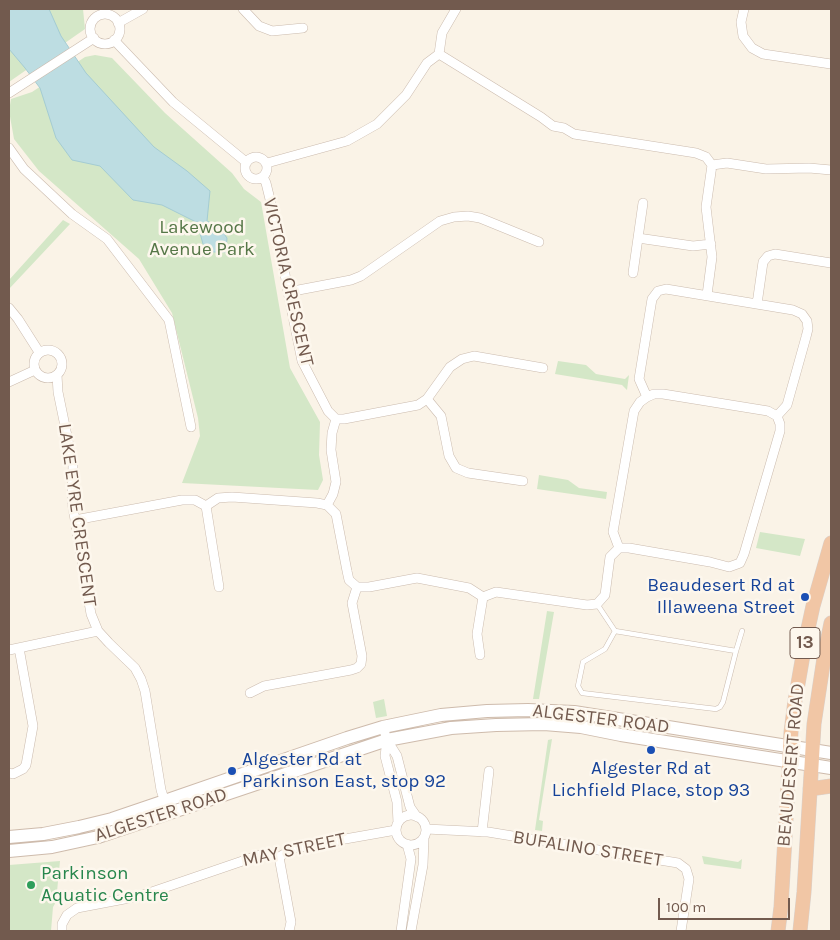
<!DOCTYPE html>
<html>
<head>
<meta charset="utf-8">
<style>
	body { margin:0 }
	#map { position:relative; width:840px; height:940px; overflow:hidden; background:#faf3e7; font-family:Karla,sans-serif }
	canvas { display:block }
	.frame { position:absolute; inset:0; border:10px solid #725a4e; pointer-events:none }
	.scale { position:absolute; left:658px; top:898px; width:132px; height:22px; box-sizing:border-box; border:2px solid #725a4e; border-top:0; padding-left:6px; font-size:15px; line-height:18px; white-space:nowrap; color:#725a4e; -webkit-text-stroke:4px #fdf7ed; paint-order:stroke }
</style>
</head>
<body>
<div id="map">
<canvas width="840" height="940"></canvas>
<div class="frame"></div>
<div class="scale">100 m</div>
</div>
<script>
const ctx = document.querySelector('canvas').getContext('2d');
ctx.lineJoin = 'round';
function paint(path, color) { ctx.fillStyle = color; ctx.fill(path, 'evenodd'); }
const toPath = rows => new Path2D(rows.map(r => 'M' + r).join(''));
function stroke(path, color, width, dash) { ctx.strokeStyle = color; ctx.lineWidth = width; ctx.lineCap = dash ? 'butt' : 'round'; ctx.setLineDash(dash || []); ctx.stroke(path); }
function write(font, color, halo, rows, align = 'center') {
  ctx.font = font + ' Karla,sans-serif'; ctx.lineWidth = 5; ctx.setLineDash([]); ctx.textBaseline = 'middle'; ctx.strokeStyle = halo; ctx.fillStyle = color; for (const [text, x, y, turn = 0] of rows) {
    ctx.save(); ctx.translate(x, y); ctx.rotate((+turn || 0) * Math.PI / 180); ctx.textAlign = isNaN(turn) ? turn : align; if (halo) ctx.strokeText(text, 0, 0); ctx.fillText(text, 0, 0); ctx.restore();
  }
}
paint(toPath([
	[9,9,83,9,85,29,9,82],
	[95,55,112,58,165,113,232,173,244,189,261,202,290,368,320,422,319,455,323,480,318,490,182,483,200,436,198,418,172,313,139,259,39,171,14,139,9,111,11,99,32,92,85,57],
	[63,220,70,224,9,289,9,280],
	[558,361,586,365,596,374,625,379,629,375,627,390,622,385,555,374],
	[539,475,568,480,579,488,607,492,606,499,537,489],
	[760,532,805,539,800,556,756,548],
	[547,611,554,612,539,699,533,699],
	[384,699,387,716,376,718,373,702],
	[552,739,539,820,543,821,542,831,535,830,548,740],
	[702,856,738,862,742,859,741,869,704,864],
	[60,861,56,902,53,907,51,931,9,931,9,865]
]), '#d4e7c7');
const water = toPath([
	[9,9,49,9,61,36,86,73,154,147,187,171,210,191,207,221,219,227,227,238,226,252,213,252,203,244,200,233,204,223,196,222,162,205,133,200,100,166,72,160,56,138,40,88,25,68,9,49,9,9]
]);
paint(water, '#bddde2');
stroke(water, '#a4ccd3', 1);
const service = toPath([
	[597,604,615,631,736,651,742,631],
	[615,631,605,649,583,662,578,686,582,693,716,709,720,707,723,702,736,651]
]);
const minor = toPath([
	[243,9,259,26,272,31,303,28],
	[744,9,741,22,743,36,752,48,763,54,831,64],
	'90 29a15 15 0 1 1 30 0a15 15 0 1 1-30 0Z',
	[118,23,143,9],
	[114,40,173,102,246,162],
	[439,54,541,117,553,126,564,128,574,134,696,153,706,157,712,165,706,207,712,257,707,295],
	[9,93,94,38],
	[9,148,24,169,72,214,107,239,169,320,191,427],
	'245 168a11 11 0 1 1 22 0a11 11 0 1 1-22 0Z',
	[267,163,347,141,377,124,406,95,427,63,439,54,442,33,456,9],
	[712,165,727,163,766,169,809,168,831,170],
	[263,177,266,183,278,232,288,292,302,361,328,411,336,419,344,419,418,405,427,399,450,367,462,359,474,356,543,368],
	[638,238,693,246,711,244],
	[633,273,643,203],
	[288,292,351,280,361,276,440,221,454,217,468,216,480,218,539,242],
	[757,304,763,262,768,256,775,254,831,263],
	[9,308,18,319,39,352],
	'34 364a14 14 0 1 1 28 0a14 14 0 1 1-28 0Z',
	[57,375,58,392,73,465,72,502,91,614,98,631,109,643,135,668,141,679,145,691,161,790,166,805],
	[9,382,35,370],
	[647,397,639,379,652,299,658,291,666,289,793,310,802,314,807,321,808,329,806,337,787,405,777,416],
	[427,399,441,416,449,456,456,468,468,473,523,481],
	[327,505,333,494,336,482,331,450,332,433,336,419],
	[206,506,219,587],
	[75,520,182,500,195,500,206,506,218,498,232,497,317,503,327,505,336,514,347,571,349,580,357,587,369,587,417,578,469,588,483,597,496,592,587,605,597,604,605,595,610,557,619,548,613,532,634,411,640,402,647,397,654,394,663,394,768,411,777,416,780,424,780,431,744,554,740,563,729,567,710,562,629,548,619,548],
	[9,650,98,631],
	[480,655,477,634,483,597],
	[250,693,264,686,351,670,357,668,361,664,362,656,352,603,357,587],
	[383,727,387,740,397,756,410,807,417,817],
	[387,740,385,756,397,802,398,823],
	[9,773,13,774,23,769,26,765,33,726,19,648],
	'396 830a15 15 0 1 1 30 0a15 15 0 1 1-30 0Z',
	[426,829,488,832,678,863,686,869,689,879,681,931],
	[482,832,489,771],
	[279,857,291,922,289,931],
	[62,931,62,924,67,915,77,908,140,896,263,854,279,857,294,848,396,830],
	[401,931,411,859,407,844],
	[411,931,423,865,424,838]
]);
const secondary = toPath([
	[9,837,43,834,79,827,112,819,165,801,347,738,383,727,441,715,487,711,528,710,574,712,831,753],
	[9,851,52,847,98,837,387,740,451,728,496,725,544,724,581,727,621,735,831,768]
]);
const trunk = toPath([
	[810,789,831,786],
	[778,931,781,907,791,732,795,701,806,638,813,606,831,543],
	[800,931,804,892,814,724,824,658,831,623]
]);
stroke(service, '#cbbbae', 5.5);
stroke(minor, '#cbbbae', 10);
stroke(secondary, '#cebbac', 14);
stroke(trunk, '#d8d1cd', 15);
stroke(service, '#fff', 4.5);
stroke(minor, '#fff', 9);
stroke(secondary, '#fff', 12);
stroke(trunk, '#f1c6a5', 14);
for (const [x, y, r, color] of [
	[805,597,5,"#1a4fb4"],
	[651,750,5,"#1a4fb4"],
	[232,771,5,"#1a4fb4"],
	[31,885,5,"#2e9e5b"]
]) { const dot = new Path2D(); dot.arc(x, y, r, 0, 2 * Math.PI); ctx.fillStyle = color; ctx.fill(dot); stroke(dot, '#fdf7ed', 2); }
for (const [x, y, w] of [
	[805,643,30]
]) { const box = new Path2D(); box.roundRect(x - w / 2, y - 15.5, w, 31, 4); ctx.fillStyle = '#fdf7ed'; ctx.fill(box); stroke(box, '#725a4e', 1); }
write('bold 18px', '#725a4e', null, [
	["13",805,643]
]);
write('19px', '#557747', '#fdf7ed', [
	["Lakewood",202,228],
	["Avenue Park",202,250]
]);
write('19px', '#725a4e', '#fdf7ed', [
	["VICTORIA CRESCENT",288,282,77],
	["LAKE EYRE CRESCENT",77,515,82],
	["ALGESTER ROAD",601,719,7],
	["BEAUDESERT ROAD",791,765,-85],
	["ALGESTER ROAD",161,815,-18],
	["BUFALINO STREET",588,849,9],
	["MAY STREET",294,850,-12]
]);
write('19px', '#164399', '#fdf7ed', [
	["Beaudesert Rd at",795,586],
	["Illaweena Street",795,608],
	["Algester Rd at",242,760,"left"],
	["Parkinson East, stop 92",242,782,"left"],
	["Algester Rd at",651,769,"center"],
	["Lichfield Place, stop 93",651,791,"center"]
], 'right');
write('19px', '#27864d', '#fdf7ed', [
	["Parkinson",41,874],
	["Aquatic Centre",41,896]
], 'left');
</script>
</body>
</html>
